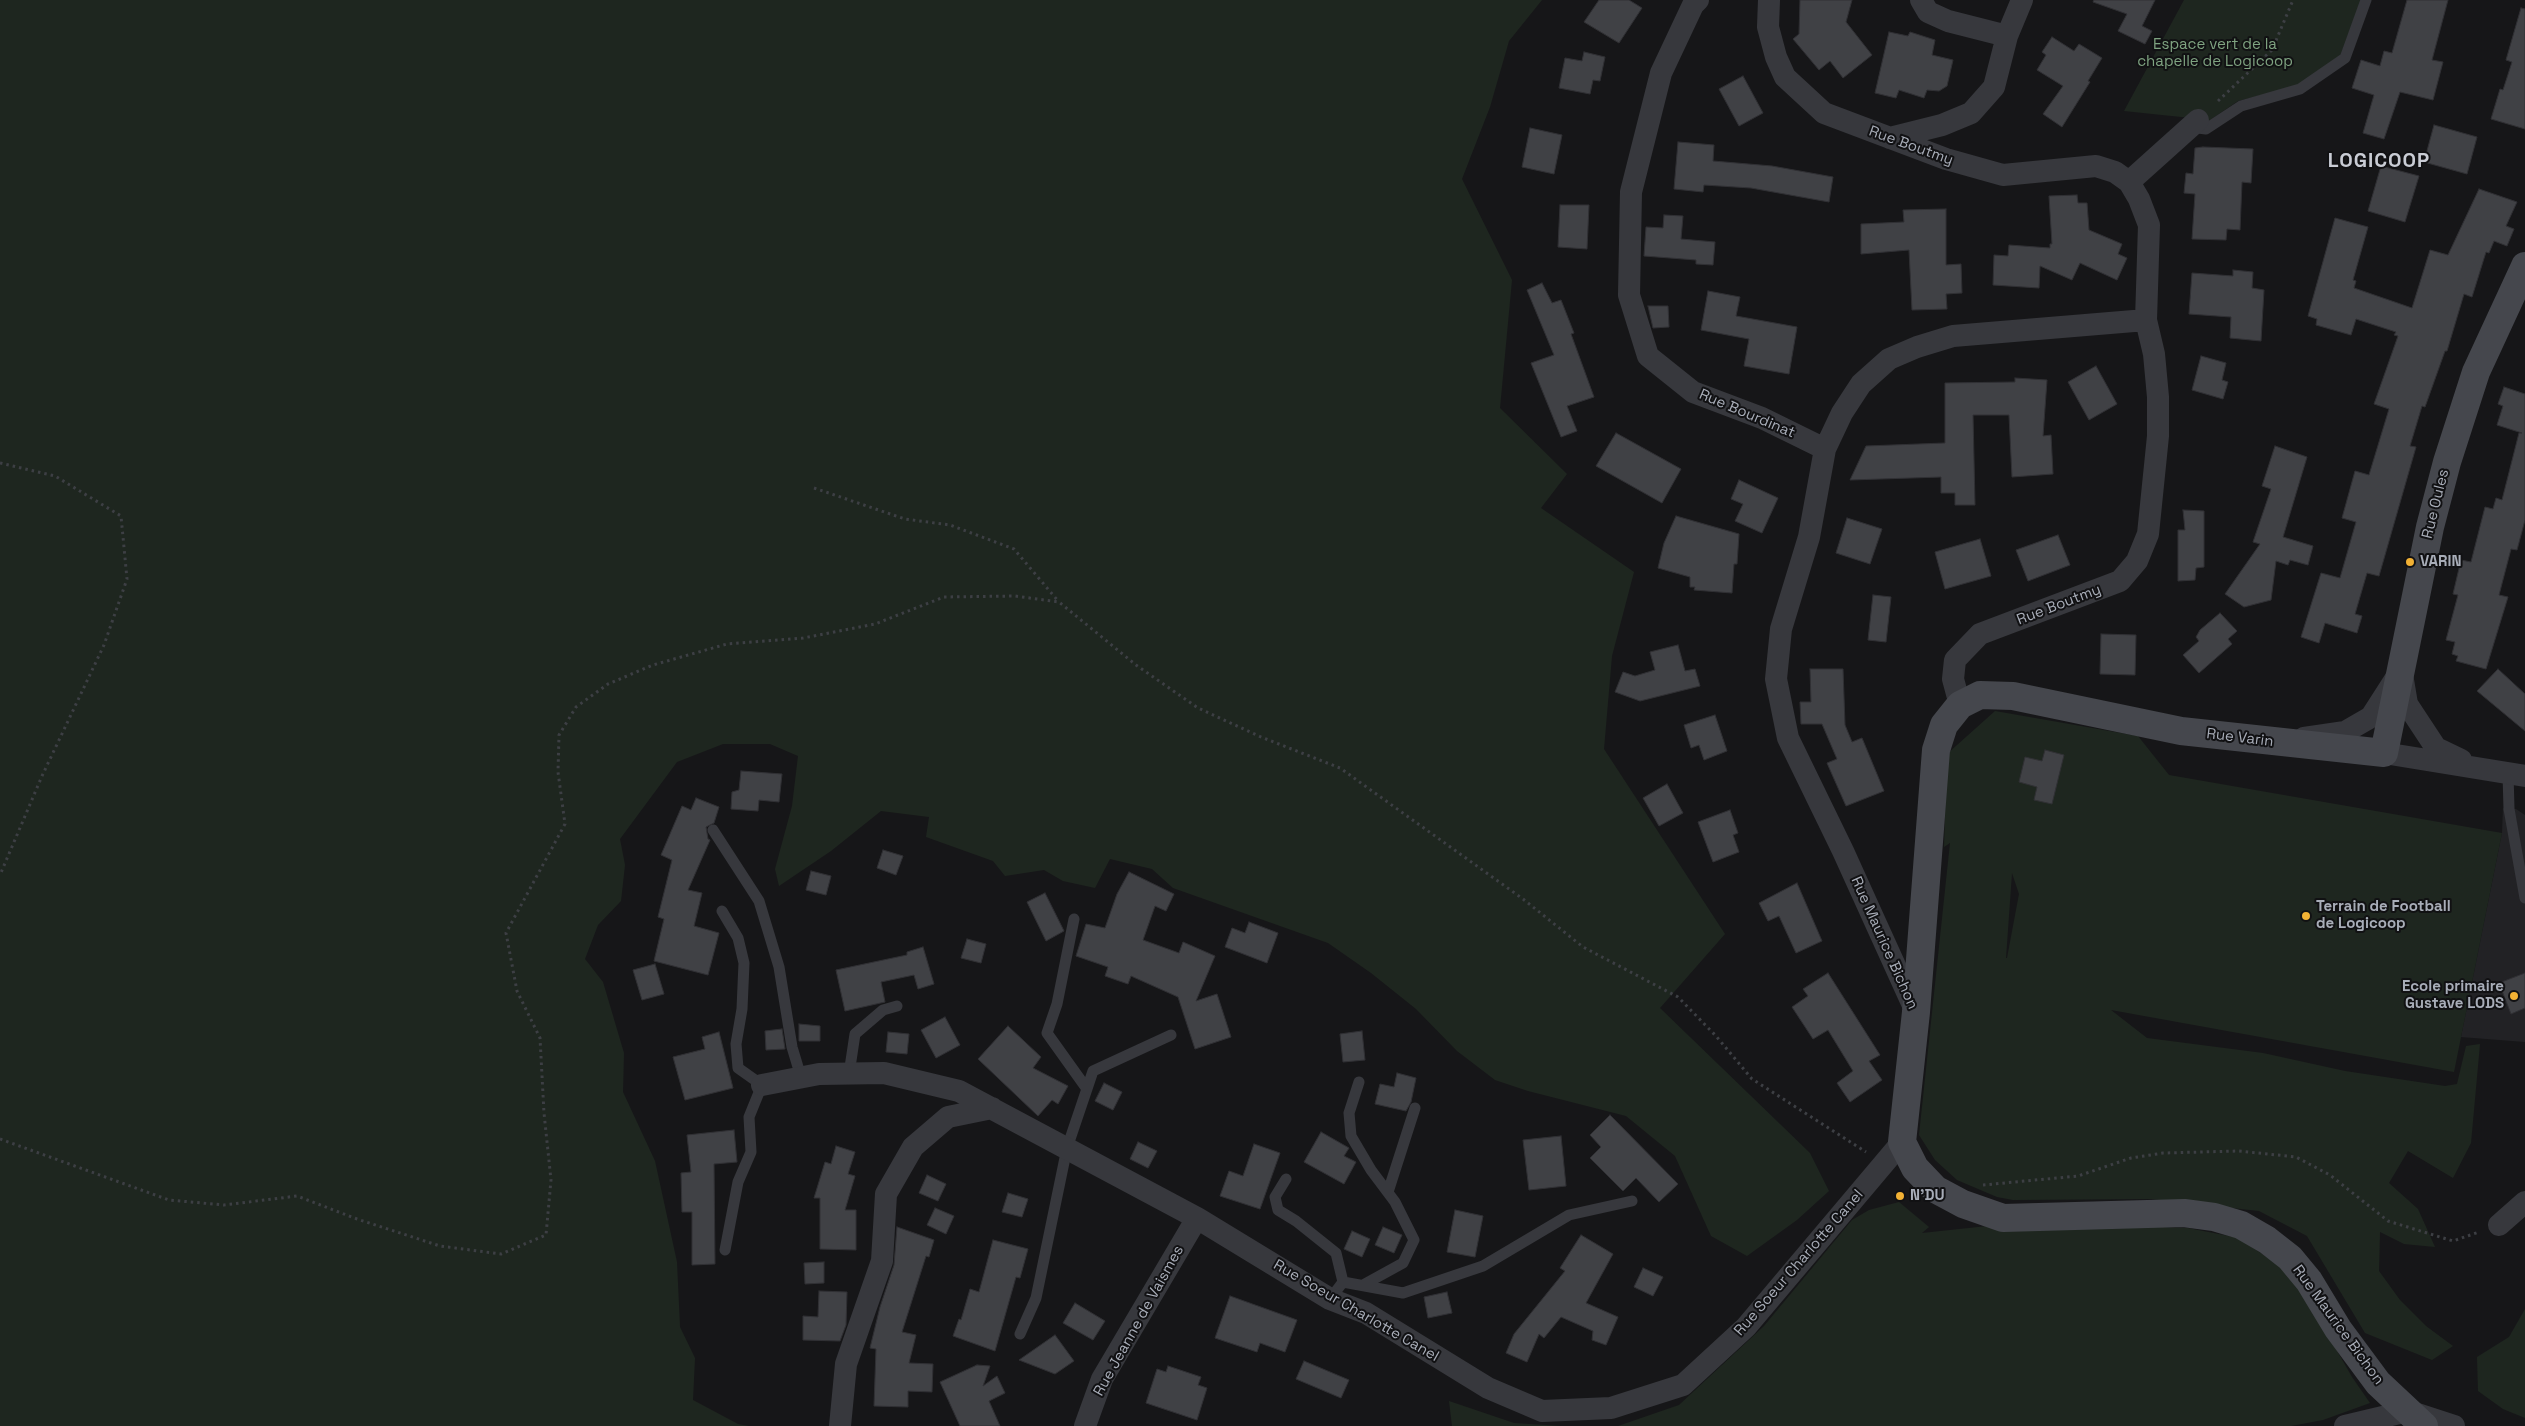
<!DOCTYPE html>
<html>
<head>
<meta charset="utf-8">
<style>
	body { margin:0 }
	canvas { display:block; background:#161618 }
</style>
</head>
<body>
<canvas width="2525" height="1426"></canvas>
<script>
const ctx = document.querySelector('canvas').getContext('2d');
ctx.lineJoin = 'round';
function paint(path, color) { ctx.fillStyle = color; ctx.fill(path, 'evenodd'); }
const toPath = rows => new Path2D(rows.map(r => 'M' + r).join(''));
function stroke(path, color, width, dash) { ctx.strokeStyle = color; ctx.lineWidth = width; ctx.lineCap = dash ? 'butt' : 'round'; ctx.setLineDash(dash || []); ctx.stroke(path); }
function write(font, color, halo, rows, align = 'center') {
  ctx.font = font + ' "Space Grotesk",sans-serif'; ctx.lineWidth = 4; ctx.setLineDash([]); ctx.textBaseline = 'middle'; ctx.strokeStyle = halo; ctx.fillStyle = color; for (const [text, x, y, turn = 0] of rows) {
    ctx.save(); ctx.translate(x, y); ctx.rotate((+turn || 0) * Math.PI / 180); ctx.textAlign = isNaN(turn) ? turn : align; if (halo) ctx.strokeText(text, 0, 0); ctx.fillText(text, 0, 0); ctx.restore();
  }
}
paint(toPath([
	[2503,808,2516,809,2525,815,2525,1042,2461,1037,2502,833]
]), '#222225');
paint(toPath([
	[0,0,1542,0,1509,41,1490,107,1462,179,1512,280,1500,408,1567,474,1541,508,1634,572,1612,656,1604,749,1725,934,1660,1008,1810,1153,1829,1191,1797,1220,1747,1256,1711,1236,1675,1156,1626,1116,1528,1091,1495,1080,1457,1051,1416,1009,1371,973,1328,943,1173,888,1152,869,1110,859,1095,888,1063,881,1044,870,1005,876,993,861,926,837,929,817,881,811,831,851,779,886,775,869,792,806,798,756,770,744,723,744,677,762,620,839,625,865,621,901,598,925,585,959,603,982,624,1053,623,1092,655,1161,677,1262,680,1327,695,1358,693,1400,738,1424,749,1426,0,1426],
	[2184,0,2361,0,2340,56,2297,86,2238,101,2210,120,2124,111],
	[1995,711,2138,736,2169,775,2502,833,2454,1072,2111,1010,2147,1038,2263,1053,2345,1071,2445,1086,2457,1084,2466,1046,2480,1044,2471,1143,2453,1178,2408,1151,2389,1183,2418,1209,2435,1247,2404,1244,2380,1232,2379,1271,2400,1300,2426,1326,2453,1346,2432,1360,2365,1333,2307,1236,2259,1211,2151,1199,2013,1200,1997,1197,1957,1180,1935,1160,1919,1135,1950,843,1944,847,1947,754],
	[2012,873,2019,894,2007,958,2006,958],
	[1899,1202,1929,1227,1922,1233,2025,1222,2188,1228,2239,1238,2284,1269,2320,1321,2352,1377,2370,1403,2323,1420,2291,1426,1618,1426,1679,1405,1764,1326,1852,1220,1869,1210],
	[2525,1309,2525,1418,2503,1409,2478,1391,2477,1357,2509,1337],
	[1449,1401,1514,1423,1561,1426,1452,1426]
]), '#1e261f');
const building = toPath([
	[1599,0,1629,0,1642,8,1619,43,1584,22,1599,0],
	[1800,0,1852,0,1846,22,1872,55,1843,78,1830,61,1819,70,1793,39,1799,34,1800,0],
	[2094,0,2155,0,2142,26,2152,31,2145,44,2118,31,2127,14,2093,2,2094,0],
	[2407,0,2448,0,2432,60,2443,62,2433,100,2400,92,2384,139,2363,133,2374,95,2352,88,2361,60,2380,66,2384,51,2392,53,2407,0],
	[2521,8,2525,9,2525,129,2491,119,2500,89,2503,90,2512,62,2506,60,2521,8],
	[1889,32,1908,36,1910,32,1935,40,1932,55,1953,60,1947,86,1939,91,1927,90,1924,98,1899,90,1896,98,1875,93,1889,32],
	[2052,37,2074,51,2079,44,2102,58,2088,81,2090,82,2062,127,2043,114,2063,86,2037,70,2046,55,2042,52,2052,37],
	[1584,52,1605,57,1600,81,1593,80,1590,94,1559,88,1565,58,1582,61,1584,52],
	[1743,76,1763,113,1739,126,1719,89,1743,76],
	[2434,125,2477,137,2467,174,2424,162,2434,125],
	[1530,128,1562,135,1554,174,1522,167,1530,128],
	[1678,142,1714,145,1713,161,1772,166,1833,177,1829,202,1751,188,1704,185,1703,192,1674,189,1678,142],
	[2203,147,2253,149,2251,183,2242,182,2240,230,2227,229,2226,240,2192,239,2195,194,2184,193,2186,173,2193,174,2195,148,2203,147],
	[2381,166,2419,176,2405,222,2368,211,2381,166],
	[2479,189,2517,202,2506,226,2514,229,2507,246,2494,241,2489,253,2486,252,2472,297,2464,294,2447,351,2445,351,2425,407,2422,406,2410,446,2416,447,2379,576,2367,573,2355,614,2362,616,2357,633,2325,623,2319,643,2301,637,2321,573,2340,578,2356,522,2342,518,2355,471,2369,475,2389,409,2374,404,2398,336,2394,335,2396,332,2356,319,2351,335,2316,325,2317,319,2308,316,2335,218,2368,227,2353,280,2356,281,2354,288,2412,308,2430,250,2448,255,2479,189],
	[2077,195,2078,203,2087,203,2089,230,2122,244,2118,254,2127,258,2117,280,2080,263,2072,280,2040,266,2039,288,1993,285,1994,255,2008,256,2009,245,2050,248,2050,244,2052,244,2049,196,2077,195],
	[1560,205,1589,205,1587,249,1558,247,1560,205],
	[1946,209,1946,265,1961,264,1962,293,1946,294,1947,309,1912,310,1909,250,1861,254,1861,224,1904,222,1903,210,1946,209],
	[1664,215,1683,216,1681,239,1715,242,1713,265,1696,264,1696,260,1644,256,1646,227,1663,228,1664,215],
	[2233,270,2253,272,2252,288,2264,290,2261,341,2230,338,2231,317,2189,314,2192,273,2233,276,2233,270],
	[1542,283,1552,303,1561,300,1574,333,1571,334,1594,397,1567,406,1577,431,1561,437,1531,363,1554,355,1527,290,1542,283],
	[1708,291,1740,297,1736,316,1797,327,1789,374,1744,366,1749,339,1701,330,1708,291],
	[1648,306,1668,306,1669,327,1653,328,1648,306],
	[2201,356,2226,363,2222,380,2228,382,2223,399,2192,390,2201,356],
	[2096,366,2117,404,2089,420,2068,382,2096,366],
	[2015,378,2047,380,2043,436,2051,435,2053,474,2012,477,2009,415,1973,415,1975,505,1955,505,1955,493,1941,493,1941,477,1850,480,1866,446,1945,443,1945,383,2015,382,2015,378],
	[2504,387,2525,394,2525,520,2517,550,2511,549,2499,595,2508,597,2486,669,2456,661,2458,656,2452,654,2455,642,2446,640,2458,595,2453,594,2461,560,2471,562,2485,507,2493,509,2496,498,2502,500,2519,433,2522,433,2497,425,2503,406,2498,404,2504,387],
	[1616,433,1681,469,1662,503,1596,466,1616,433],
	[2275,446,2307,457,2283,537,2313,546,2308,565,2290,560,2288,565,2276,561,2271,600,2244,607,2225,594,2260,544,2253,542,2271,489,2262,486,2275,446],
	[1739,480,1778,498,1762,533,1735,521,1743,504,1731,499,1739,480],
	[2183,510,2204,511,2204,567,2196,568,2195,580,2178,581,2178,530,2185,530,2183,510],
	[1676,516,1739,534,1737,564,1734,564,1732,593,1694,590,1695,587,1690,587,1690,577,1658,568,1664,543,1676,516],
	[1847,518,1882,529,1870,564,1836,553,1847,518],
	[2058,535,2070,565,2028,581,2016,550,2058,535],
	[1980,539,1991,576,1945,589,1935,552,1980,539],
	[1873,595,1891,597,1886,642,1868,640,1873,595],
	[2220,613,2237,631,2228,639,2232,644,2199,673,2183,655,2199,641,2196,637,2200,630,2220,613],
	[2101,634,2136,635,2135,675,2100,674,2101,634],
	[1678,645,1685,671,1695,669,1700,686,1640,701,1615,692,1623,672,1635,676,1655,670,1650,652,1678,645],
	[1810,669,1843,669,1845,725,1852,742,1862,738,1884,791,1846,806,1827,763,1837,759,1822,724,1801,724,1800,702,1811,702,1810,669],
	[2498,669,2525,694,2525,731,2477,691,2498,669],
	[1715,715,1727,751,1704,760,1699,745,1691,748,1684,725,1715,715],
	[2045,750,2064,755,2052,804,2034,800,2037,787,2019,782,2025,757,2042,761,2045,750],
	[741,771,782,774,779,802,759,800,758,811,731,809,732,792,739,790,741,771],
	[1667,784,1683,813,1659,826,1643,798,1667,784],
	[696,798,719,807,714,823,706,827,708,839,710,840,688,890,702,893,694,926,719,933,708,975,654,961,664,919,658,917,672,860,661,855,682,806,691,810,696,798],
	[1730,810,1738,833,1733,835,1739,852,1713,862,1698,822,1730,810],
	[883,850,903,856,896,875,877,868,883,850],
	[811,871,831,876,826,895,806,890,811,871],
	[1129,872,1174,894,1166,911,1155,906,1143,940,1179,953,1183,942,1215,956,1196,1001,1217,994,1231,1037,1195,1049,1178,997,1131,976,1128,984,1105,976,1108,967,1076,956,1086,924,1105,928,1117,894,1129,872],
	[1797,883,1822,941,1796,953,1779,916,1768,921,1759,903,1797,883],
	[1045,893,1064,931,1046,941,1027,902,1045,893],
	[1249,922,1278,933,1267,963,1225,947,1232,928,1245,933,1249,922],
	[967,939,986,944,981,963,961,958,967,939],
	[923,947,934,984,918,989,914,975,881,982,885,1002,845,1011,836,970,907,955,907,952,923,947],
	[655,964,664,994,642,1000,633,970,655,964],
	[1828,973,1880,1055,1869,1061,1882,1080,1850,1102,1837,1083,1853,1071,1828,1030,1813,1039,1792,1007,1808,996,1803,989,1828,973],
	[2525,973,2525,1008,2511,1014,2499,983,2525,973],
	[945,1017,960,1045,936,1058,921,1030,945,1017],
	[799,1024,820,1026,820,1041,799,1041,799,1024],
	[1008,1026,1041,1057,1033,1068,1068,1086,1058,1104,1052,1100,1038,1116,978,1059,1008,1026],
	[782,1029,785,1049,766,1050,765,1031,782,1029],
	[1362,1031,1365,1060,1343,1062,1340,1034,1362,1031],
	[719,1032,733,1088,685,1100,673,1057,705,1049,702,1037,719,1032],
	[888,1032,909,1034,907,1054,886,1052,888,1032],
	[1397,1073,1416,1078,1411,1102,1406,1111,1375,1104,1380,1084,1394,1087,1397,1073],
	[1104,1083,1122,1092,1113,1110,1095,1101,1104,1083],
	[1610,1115,1678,1184,1659,1202,1636,1178,1623,1191,1590,1158,1601,1147,1590,1135,1610,1115],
	[734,1130,737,1162,714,1164,715,1264,692,1265,692,1212,682,1212,681,1173,691,1172,687,1135,734,1130],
	[1321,1132,1349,1148,1344,1156,1356,1162,1344,1184,1304,1162,1321,1132],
	[1561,1136,1566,1186,1529,1190,1523,1140,1561,1136],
	[1138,1142,1157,1151,1148,1168,1130,1159,1138,1142],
	[1254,1144,1280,1153,1260,1209,1220,1196,1229,1171,1243,1176,1254,1144],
	[836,1146,855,1152,848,1174,855,1176,845,1210,856,1210,856,1250,820,1249,820,1198,814,1198,825,1162,831,1164,836,1146],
	[927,1175,946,1184,938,1201,919,1193,927,1175],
	[1008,1193,1028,1199,1022,1217,1002,1212,1008,1193],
	[935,1208,954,1216,946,1234,927,1225,935,1208],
	[1455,1210,1483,1216,1475,1257,1447,1252,1455,1210],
	[897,1227,934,1240,929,1257,926,1256,902,1332,916,1335,909,1363,933,1364,932,1392,908,1391,908,1407,874,1406,876,1349,870,1348,880,1307,894,1265,897,1227],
	[1383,1227,1402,1235,1394,1253,1375,1245,1383,1227],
	[1352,1231,1370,1239,1362,1257,1344,1249,1352,1231],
	[1581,1235,1613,1254,1586,1303,1618,1317,1606,1345,1592,1340,1593,1331,1561,1317,1544,1338,1539,1334,1527,1362,1506,1353,1514,1334,1565,1271,1560,1268,1581,1235],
	[993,1240,1028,1249,1020,1278,1016,1277,995,1351,953,1336,959,1319,961,1320,970,1289,979,1292,993,1240],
	[824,1262,824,1283,805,1284,804,1263,824,1262],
	[1643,1268,1663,1277,1653,1296,1634,1287,1643,1268],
	[819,1291,847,1292,846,1325,840,1341,803,1340,803,1316,818,1317,819,1291],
	[1447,1292,1452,1313,1428,1318,1424,1297,1447,1292],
	[1230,1296,1297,1320,1285,1352,1260,1343,1257,1352,1215,1338,1230,1296],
	[1075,1303,1105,1321,1093,1340,1063,1323,1075,1303],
	[1055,1335,1074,1361,1055,1374,1019,1360,1055,1335],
	[1304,1361,1349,1380,1341,1398,1296,1379,1304,1361],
	[977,1365,990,1366,983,1386,997,1376,1005,1393,989,1401,1000,1426,960,1426,940,1382,977,1365],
	[1168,1366,1201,1377,1198,1385,1207,1388,1197,1420,1146,1403,1157,1369,1166,1372,1168,1366]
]);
paint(building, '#404145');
stroke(building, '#303034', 1);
stroke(toPath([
	[2218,101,2272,50,2293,0],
	[0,463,55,476,121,516,127,579,104,645,42,776,0,875],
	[814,488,905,519,950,525,1014,549,1059,602],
	[0,1139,169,1200,224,1205,297,1196,357,1219,440,1246,501,1254,546,1235,551,1180,544,1113,540,1038,517,991,506,933,565,824,558,772,559,735,576,707,608,684,653,665,727,644,803,638,875,624,944,597,1015,596,1059,602,1136,665,1198,708,1261,737,1340,768,1523,899,1583,947,1678,997,1716,1036,1752,1079,1866,1152],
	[1983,1185,2078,1176,2131,1158,2163,1153,2239,1151,2296,1157,2330,1175,2388,1221,2453,1241,2479,1232]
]), '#3d3f44', 3, [2.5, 4]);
stroke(toPath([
	[2190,127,2206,129,2241,106,2300,89,2345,58,2366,0],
	[2508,773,2509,809,2525,898],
	[713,830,759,901,779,967,792,1047,801,1077],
	[722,911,738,938,744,963,742,1009,736,1044,738,1068,762,1085,749,1117,751,1152,738,1182,725,1250],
	[1074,919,1057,1004,1047,1033,1087,1089],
	[849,1074,855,1034,883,1010,897,1006],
	[1359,1082,1349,1113,1351,1136,1371,1170,1395,1202,1414,1240,1403,1263,1363,1285],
	[1286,1179,1275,1197,1278,1210,1296,1221,1336,1253,1343,1282],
	[1388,1192,1415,1108],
	[1330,1299,1343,1282,1403,1293,1483,1266,1569,1215,1632,1201],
	[1020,1334,1036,1298,1067,1148,1093,1071,1171,1035]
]), '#37383d', 11);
stroke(toPath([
	[1698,0,1693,5,1661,73,1631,192,1629,295,1648,356,1693,392,1762,418,1825,449,1842,413,1861,384,1889,359,1917,347,1953,336,2146,320],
	[1769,0,1768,27,1776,57,1785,77,1824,113,1946,159,2003,175,2096,166,2115,172,2129,182,2139,199,2149,225,2146,320,2154,354,2158,397,2158,436,2148,534,2137,561,2120,581,1980,634,1955,660,1953,679,1960,705],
	[1921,0,1928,12,1948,21,2007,36],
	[1890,138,1942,125,1971,113,1994,87,2007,36,2022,0],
	[2129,182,2198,120],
	[1825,449,1809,537,1781,629,1776,679,1788,738,1843,851,1916,1012],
	[2402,674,2407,704,2436,748,2461,760],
	[2304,738,2345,732,2371,717,2396,678],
	[2384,753,2525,776],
	[762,1085,819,1074,884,1073,959,1091,1197,1218,1330,1299,1366,1313,1488,1388,1542,1411,1611,1408,1683,1385,1746,1327,1902,1142],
	[2499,1225,2525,1202],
	[840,1426,846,1364,882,1261,886,1194,913,1147,948,1117,992,1108],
	[1085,1426,1102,1379,1197,1218],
	[2345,1426,2408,1411,2454,1426]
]), '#37383d', 22);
stroke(toPath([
	[2424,1426,2378,1383,2338,1329,2309,1281,2290,1258,2267,1240,2241,1225,2214,1217,2184,1213,2003,1218,1963,1204,1935,1189,1915,1168,1902,1142,1916,1012,1936,750,1944,725,1960,705,1980,695,2013,696,2181,731,2384,753,2430,527,2447,462,2476,372,2525,266]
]), '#45474d', 28);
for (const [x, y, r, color] of [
	[2410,562,5,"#f2b134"],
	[2306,916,5,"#f2b134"],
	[2514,996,5,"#f2b134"],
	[1900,1196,5,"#f2b134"]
]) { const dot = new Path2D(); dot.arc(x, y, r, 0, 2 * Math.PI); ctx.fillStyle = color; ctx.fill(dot); stroke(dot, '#111113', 2); }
write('15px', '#7fa381', '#111113', [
	["Espace vert de la",2215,45],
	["chapelle de Logicoop",2215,62]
]);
write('15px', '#a8adb8', '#111113', [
	["Rue Boutmy",1911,146,20],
	["Rue Bourdinat",1747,414,23],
	["Rue Oules",2436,504,-76],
	["Rue Boutmy",2059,605,-21],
	["Rue Varin",2240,738,7],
	["Rue Maurice Bichon",1884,943,66],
	["Rue Soeur Charlotte Canel",1799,1263,-49],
	["Rue Soeur Charlotte Canel",1356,1311,30],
	["Rue Jeanne de Vaismes",1139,1321,-61],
	["Rue Maurice Bichon",2338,1325,54]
]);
write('bold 15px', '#a8adb8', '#111113', [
	["VARIN",2420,562],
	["Terrain de Football",2316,907],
	["de Logicoop",2316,924],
	["Ecole primaire",2504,987,"right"],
	["Gustave LODS",2504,1004,"right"],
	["N'DU",1910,1196]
], 'left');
ctx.letterSpacing = '1px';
write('bold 20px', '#c9ccd4', '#111113', [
	["LOGICOOP",2379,162]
]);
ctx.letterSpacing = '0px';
</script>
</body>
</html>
